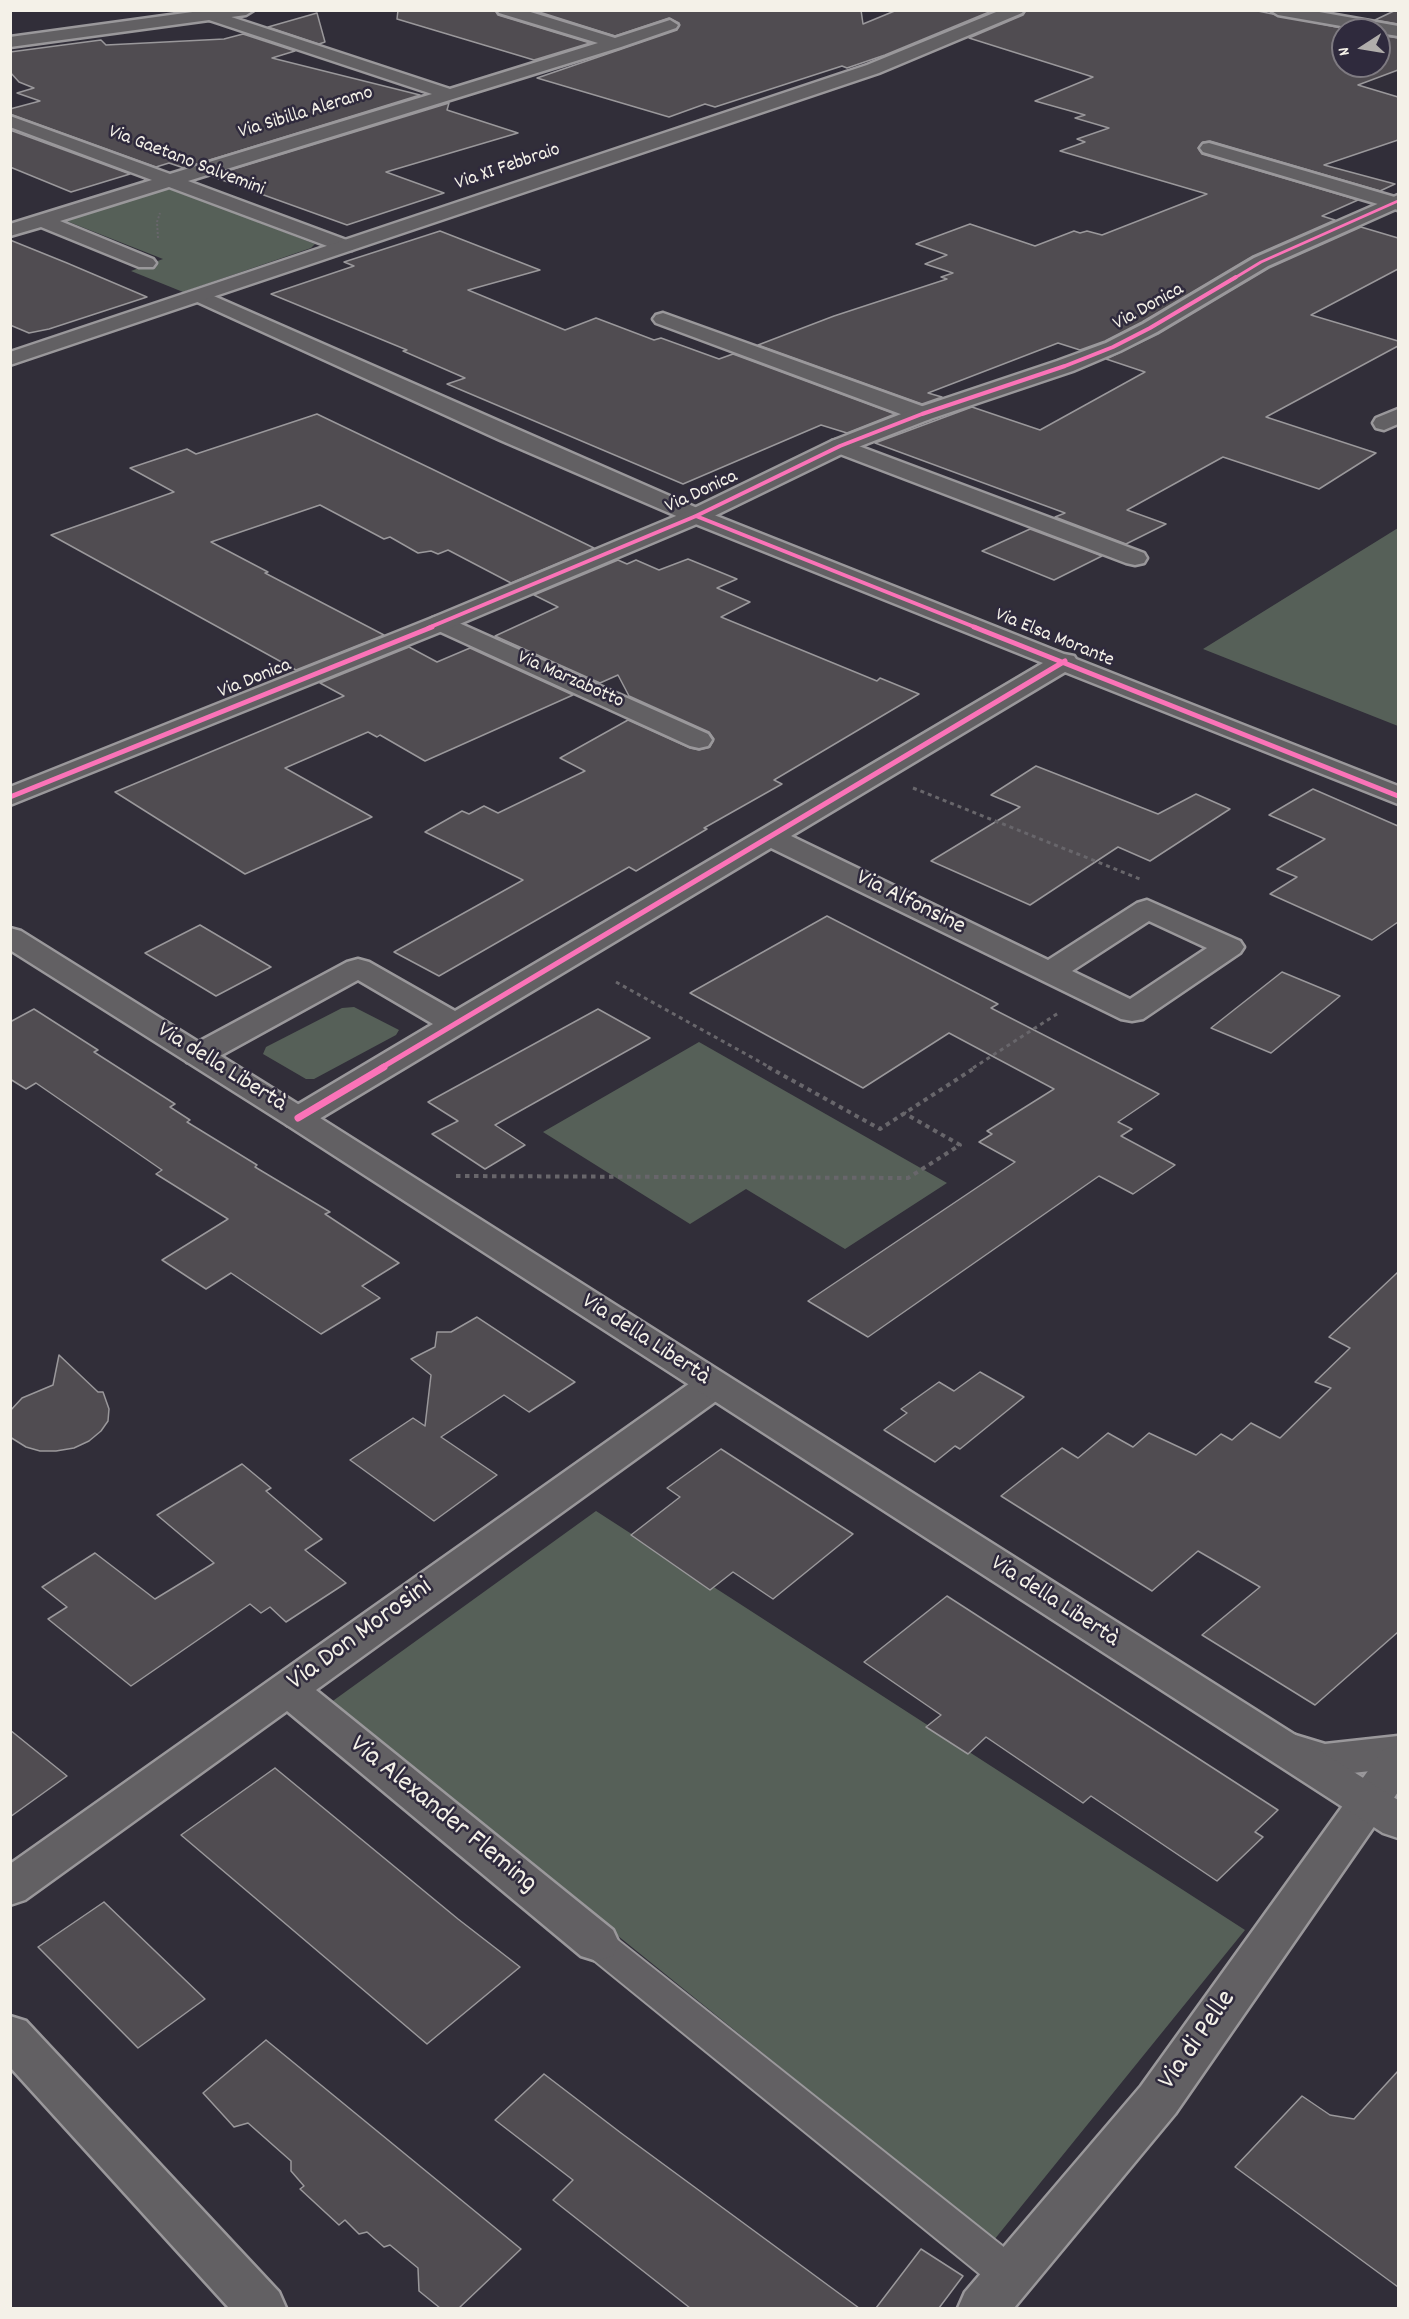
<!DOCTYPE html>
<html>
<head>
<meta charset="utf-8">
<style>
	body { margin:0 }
	#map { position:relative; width:1409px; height:2319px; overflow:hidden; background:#312e39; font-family:Dekko,sans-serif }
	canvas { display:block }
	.frame { position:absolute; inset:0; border:12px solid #f4f1e8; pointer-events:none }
	.north { position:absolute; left:1331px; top:18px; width:60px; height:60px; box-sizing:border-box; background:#2f2a3d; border:2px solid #7e7a81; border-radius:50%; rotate:258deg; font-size:16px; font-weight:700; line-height:24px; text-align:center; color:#f4f1e8 }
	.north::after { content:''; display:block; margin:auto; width:21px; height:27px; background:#b0adab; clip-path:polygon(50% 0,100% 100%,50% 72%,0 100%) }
</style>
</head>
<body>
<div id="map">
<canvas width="1409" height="2319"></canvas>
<div class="frame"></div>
<div class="north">N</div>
</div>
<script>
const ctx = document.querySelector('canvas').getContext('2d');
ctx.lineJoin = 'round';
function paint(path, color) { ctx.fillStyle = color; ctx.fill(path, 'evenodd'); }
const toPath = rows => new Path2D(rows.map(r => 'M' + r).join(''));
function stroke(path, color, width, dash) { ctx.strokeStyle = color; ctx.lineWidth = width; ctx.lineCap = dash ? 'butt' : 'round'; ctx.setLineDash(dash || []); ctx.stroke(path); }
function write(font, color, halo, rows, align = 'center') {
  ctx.font = font + ' Dekko,sans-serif'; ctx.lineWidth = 5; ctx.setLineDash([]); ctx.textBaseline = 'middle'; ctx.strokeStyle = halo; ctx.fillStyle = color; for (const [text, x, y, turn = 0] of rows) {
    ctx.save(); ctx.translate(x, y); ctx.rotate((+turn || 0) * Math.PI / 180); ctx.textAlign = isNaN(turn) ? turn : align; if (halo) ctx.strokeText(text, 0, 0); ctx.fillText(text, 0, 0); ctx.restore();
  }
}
paint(toPath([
	[173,189,315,244,311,248,183,292,131,271,163,259,64,220,160,190],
	[1398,528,1398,726,1203,649],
	[354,1007,399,1030,396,1035,314,1079,306,1079,263,1054,266,1047,342,1008],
	[699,1042,947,1183,845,1249,746,1189,690,1224,543,1132],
	[596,1511,1245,1930,994,2240,330,1703]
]), '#566058');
const building = toPath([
	[398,10,495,10,498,15,590,43,534,60,397,19,398,10],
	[533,10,861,10,863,24,897,10,994,10,885,55,847,68,842,66,715,107,705,104,669,117,537,78,677,30,679,23,669,18,615,36,533,10],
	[1026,10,1253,10,1351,30,1343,30,1343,66,1379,66,1379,35,1398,38,1398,70,1358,85,1398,97,1398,140,1324,165,1395,184,1380,191,1210,141,1203,142,1198,148,1202,154,1358,200,1322,216,1335,220,1253,256,1142,322,1105,341,1080,350,1058,343,928,393,942,397,922,404,758,345,834,316,947,279,941,277,953,273,925,264,947,255,916,244,970,224,1035,246,1074,231,1080,233,1087,231,1102,235,1207,194,1060,151,1085,142,1077,139,1109,128,1075,118,1085,115,1035,101,1093,77,969,38,1023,15,1026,10],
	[1396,10,1398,10,1398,24,1375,20,1396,10],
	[317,13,325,42,319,44,268,27,317,13],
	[243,34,295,51,272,58,420,95,184,168,169,163,156,167,10,114,10,109,40,101,17,93,34,88,19,82,10,72,10,52,101,40,106,45,224,39,243,34],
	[449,103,447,110,518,133,386,172,444,193,347,225,211,176,449,103],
	[10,130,130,174,71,192,10,167,10,130],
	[1361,227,1398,238,1398,269,1311,315,1398,341,1398,346,1266,417,1376,453,1319,489,1223,457,1127,510,1166,524,1126,544,1055,517,1065,513,875,443,972,407,1040,430,1145,372,1106,359,1158,334,1269,268,1361,227],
	[440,231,540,270,468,290,565,330,596,318,654,340,661,338,719,359,733,354,895,414,847,433,821,425,683,484,447,384,465,378,403,351,407,350,271,294,354,266,344,262,440,231],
	[10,240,67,263,147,297,49,329,29,333,10,325,10,240],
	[317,414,434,470,594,548,511,583,448,550,438,554,431,551,418,553,390,537,384,539,320,505,211,542,268,572,265,573,384,635,296,670,51,535,174,492,130,468,187,449,196,454,317,414],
	[1030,529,1102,556,1054,580,982,551,1030,529],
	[688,559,737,579,717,588,750,602,721,617,877,681,880,678,919,694,774,780,782,784,704,828,707,829,636,871,629,867,439,976,394,952,523,880,425,832,462,811,469,814,484,806,498,813,585,771,560,758,628,720,690,748,699,750,710,747,714,739,709,732,629,696,618,675,600,683,495,636,558,607,534,595,618,560,627,564,636,560,659,570,688,559],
	[409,647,437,662,470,648,573,695,425,761,380,735,377,737,368,732,285,768,372,817,245,874,115,792,344,696,320,683,409,647],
	[1036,766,1158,814,1196,794,1230,809,1150,861,1118,847,1030,905,931,861,1020,807,991,795,1036,766],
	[1313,789,1398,826,1398,922,1372,940,1270,894,1297,877,1277,869,1325,839,1269,815,1313,789],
	[827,916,998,1004,991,1008,1159,1094,1118,1122,1132,1129,1121,1136,1175,1165,1133,1194,1099,1176,868,1337,808,1301,1015,1162,979,1142,992,1134,987,1131,1054,1089,949,1033,863,1088,690,993,827,916],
	[200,925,271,967,216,996,145,953,200,925],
	[1282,972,1340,996,1271,1053,1211,1028,1282,972],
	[34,1009,98,1050,94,1052,175,1104,170,1107,190,1120,187,1122,257,1165,255,1167,330,1212,325,1214,399,1263,362,1286,380,1298,321,1334,231,1273,206,1289,162,1260,228,1219,156,1174,162,1170,36,1083,26,1089,10,1079,10,1022,34,1009],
	[598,1009,650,1038,495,1125,525,1145,485,1169,432,1134,458,1121,428,1102,598,1009],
	[1398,1272,1398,1632,1315,1705,1202,1635,1260,1587,1198,1551,1152,1591,1001,1496,1062,1448,1078,1458,1108,1433,1133,1447,1149,1433,1196,1455,1221,1434,1232,1440,1251,1423,1280,1438,1331,1388,1315,1382,1350,1348,1329,1337,1398,1272],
	[477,1317,575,1382,529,1412,504,1395,441,1437,497,1475,434,1521,350,1460,413,1418,425,1426,431,1375,411,1359,435,1347,437,1332,451,1332,477,1317],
	[59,1355,98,1392,103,1392,109,1409,108,1421,101,1431,89,1441,74,1448,56,1451,40,1451,26,1447,10,1437,10,1411,22,1398,53,1385,59,1355],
	[980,1372,1024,1397,960,1449,955,1446,935,1462,884,1430,907,1413,901,1409,939,1382,954,1391,980,1372],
	[721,1449,853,1534,773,1599,733,1572,710,1590,631,1535,680,1497,667,1488,721,1449],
	[242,1464,271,1488,266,1491,322,1539,305,1550,346,1583,286,1622,270,1607,261,1613,250,1604,131,1686,48,1619,67,1607,42,1587,95,1553,155,1599,214,1563,157,1515,242,1464],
	[947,1596,1278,1810,1255,1832,1263,1837,1217,1881,1091,1796,1083,1803,986,1737,968,1754,926,1727,941,1715,864,1662,947,1596],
	[10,1730,67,1776,10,1817,10,1730],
	[275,1768,458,1919,520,1967,427,2044,181,1835,275,1768],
	[104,1902,205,1999,138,2048,38,1947,104,1902],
	[266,2040,521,2249,459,2308,440,2308,419,2291,418,2268,390,2245,384,2247,367,2232,359,2234,345,2220,339,2225,300,2189,304,2186,291,2171,291,2161,248,2123,234,2127,203,2093,266,2040],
	[1398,2071,1398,2287,1235,2167,1302,2096,1330,2115,1354,2119,1398,2071],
	[544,2074,621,2133,859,2308,690,2308,553,2200,573,2180,495,2120,544,2074],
	[921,2249,963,2276,939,2308,876,2308,921,2249]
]);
paint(building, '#504c51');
stroke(building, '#9a989b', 1.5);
const service = toPath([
	[597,1929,609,1933,1025,2264,1030,2276,1025,2288,1011,2293,997,2288,585,1953,580,1943,585,1933,597,1929]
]);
const minor = toPath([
	[210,10,450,89,598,43,499,13,497,10,524,10,615,38,670,20,678,25,676,28,621,47,188,181,352,242,355,246,352,250,338,250,169,187,60,221,153,259,156,263,153,267,139,267,41,227,10,236,10,224,152,180,10,127,10,116,170,174,432,94,203,18,201,15,203,12,210,10],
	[1209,143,1398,198,1398,210,1203,152,1200,148,1203,144,1209,143],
	[200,290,704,511,1064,654,1074,656,1076,659,1398,786,1398,804,1065,672,791,836,1048,960,1137,903,1147,900,1240,941,1244,947,1240,953,1143,1019,1132,1021,1121,1019,771,848,309,1125,298,1128,287,1125,282,1118,287,1111,433,1024,358,980,209,1062,198,1064,187,1062,182,1055,187,1048,347,962,358,959,369,962,455,1011,1043,663,688,521,500,440,193,300,190,296,193,292,200,290],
	[1149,921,1207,948,1130,999,1072,971,1149,921],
	[663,313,930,409,933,414,930,419,922,421,914,419,656,323,653,319,656,315,663,313],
	[1398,409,1398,424,1384,430,1376,428,1373,423,1376,418,1398,409],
	[840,439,1144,553,1147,558,1144,563,1135,565,1126,563,832,451,829,446,832,441,840,439],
	[441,615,708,734,712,740,708,746,699,748,690,746,432,628,428,623,432,618,441,615],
	[713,1373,726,1376,731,1385,726,1394,316,1690,613,1930,619,1943,613,1956,597,1961,581,1956,287,1711,25,1900,10,1905,10,1864,700,1376,713,1373],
	[1292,1734,1325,1744,1398,1736,1398,1768,1325,1776,1277,1761,1271,1750,1277,1739,1292,1734],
	[10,2016,26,2021,279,2292,286,2308,229,2308,10,2067,10,2016]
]);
const tertiary = toPath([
	[207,10,254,10,246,15,10,47,10,37,207,10],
	[1398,195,1398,208,1268,266,1157,332,1120,351,1073,371,930,419,848,451,704,521,450,628,10,805,10,787,432,618,688,511,832,441,914,409,1057,361,1106,343,1143,324,1254,258,1398,195],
	[1398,1745,1398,1792,1175,2114,1014,2308,958,2308,965,2292,1141,2086,1383,1750,1398,1745]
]);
const secondary = toPath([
	[1001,10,1024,10,1022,13,879,73,10,365,10,352,867,65,1001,10],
	[1270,10,1308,10,1398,26,1398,36,1379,33,1379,30,1364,30,1278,15,1270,10],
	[10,928,21,931,309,1111,1398,1800,1398,1838,1383,1833,287,1125,10,950,10,928]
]);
stroke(service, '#9a989b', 4);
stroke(minor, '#9a989b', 5);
stroke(tertiary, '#9a989b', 5);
stroke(secondary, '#9a989b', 5);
stroke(toPath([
	[158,238,157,222,160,213]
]), '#68666b', 2, [2, 2]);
stroke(toPath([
	[913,788,1140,879],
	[616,982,771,1068],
	[973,1068,1060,1012]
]), '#68666b', 3, [4, 4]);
stroke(toPath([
	[768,1067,880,1129,976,1067],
	[456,1176,908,1178,960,1145,904,1113]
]), '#68666b', 4, [4.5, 4.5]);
paint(service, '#626063');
paint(minor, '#626063');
paint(tertiary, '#626063');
paint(secondary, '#626063');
stroke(toPath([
	[1233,279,1261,262,1398,201]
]), '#fb73b8', 3);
stroke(toPath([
	[696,516,977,628],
	[428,628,696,516,840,446,922,414,1065,366,1113,347,1150,328,1236,277]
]), '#fb73b8', 4);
stroke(toPath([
	[974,627,1398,796],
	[10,797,432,627],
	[381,1068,1065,661]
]), '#fb73b8', 5);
stroke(toPath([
	[298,1118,384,1067]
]), '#fb73b8', 7);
write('20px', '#f4f1e8', '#2f2a3d', [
	["Via Sibilla Aleramo",306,114,-17],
	["Via Gaetano Salvemini",186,162,21],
	["Via XI Febbraio",508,168,-19],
	["Via Donica",1149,308,-29],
	["Via Donica",702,493,-25],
	["Via Elsa Morante",1054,639,22],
	["Via Donica",255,680,-22],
	["Via Marzabotto",570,681,24]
]);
write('24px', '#f4f1e8', '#2f2a3d', [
	["Via Alfonsine",910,904,26],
	["Via della Libertà",221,1069,32],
	["Via della Libertà",645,1341,33],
	["Via della Libertà",1054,1603,33]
]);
write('28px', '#f4f1e8', '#2f2a3d', [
	["Via Don Morosini",361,1636,-36],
	["Via Alexander Fleming",442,1816,39],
	["Via di Pelle",1199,2041,-55]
]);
</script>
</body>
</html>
